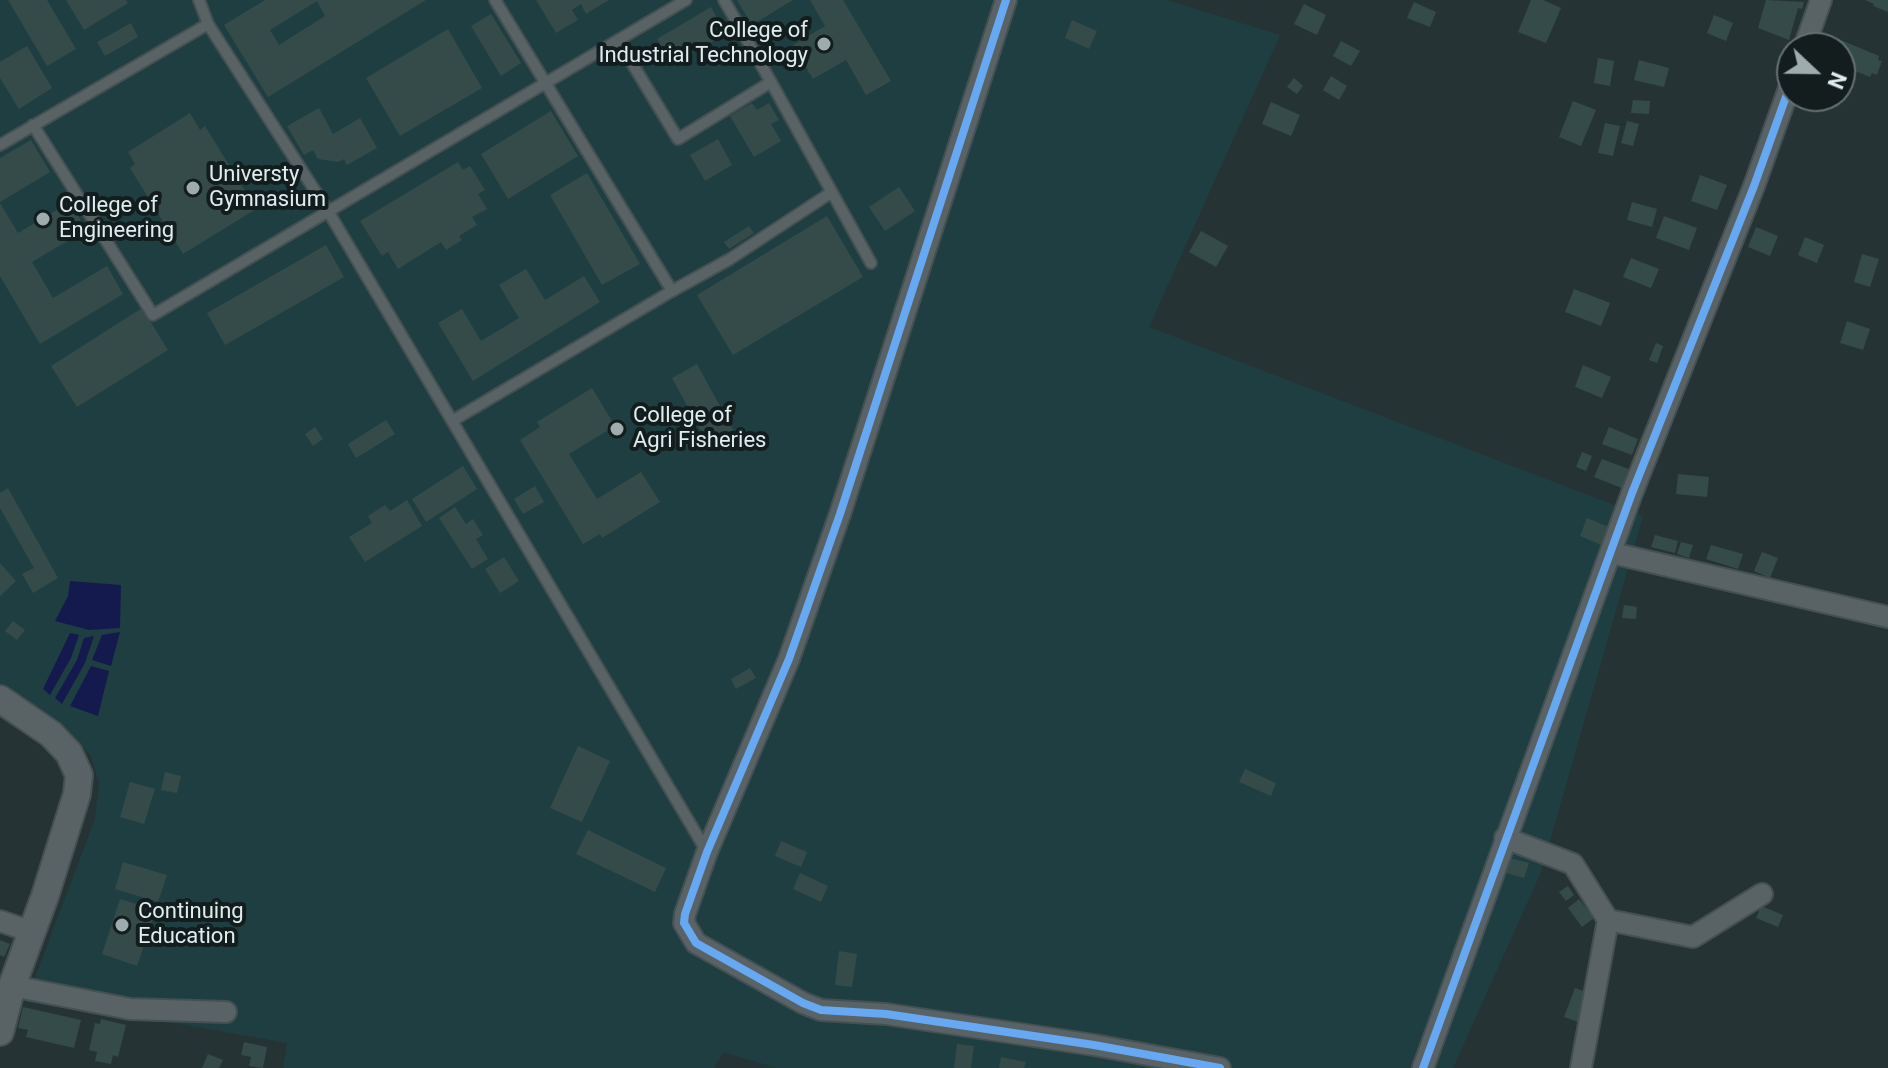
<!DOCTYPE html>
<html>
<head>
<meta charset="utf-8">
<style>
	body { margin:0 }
	#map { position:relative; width:1888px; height:1068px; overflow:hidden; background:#263335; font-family:Roboto,sans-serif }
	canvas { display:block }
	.north { position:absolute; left:1776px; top:32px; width:80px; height:80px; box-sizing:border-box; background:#131d1e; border:2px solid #657072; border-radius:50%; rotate:112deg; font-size:22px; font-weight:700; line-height:32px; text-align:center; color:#dfedef }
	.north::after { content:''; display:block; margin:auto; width:28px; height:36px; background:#9eacae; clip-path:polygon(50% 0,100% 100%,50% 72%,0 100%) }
</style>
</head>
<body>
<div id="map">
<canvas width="1888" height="1068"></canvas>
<div class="north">N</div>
</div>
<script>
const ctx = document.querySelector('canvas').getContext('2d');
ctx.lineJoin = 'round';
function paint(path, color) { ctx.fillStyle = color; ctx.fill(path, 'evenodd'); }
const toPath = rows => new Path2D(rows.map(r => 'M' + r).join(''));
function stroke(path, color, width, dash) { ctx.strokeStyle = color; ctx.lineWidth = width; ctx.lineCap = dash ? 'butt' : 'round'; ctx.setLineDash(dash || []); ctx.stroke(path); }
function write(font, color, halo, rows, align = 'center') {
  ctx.font = font + ' Roboto,sans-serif'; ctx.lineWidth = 8; ctx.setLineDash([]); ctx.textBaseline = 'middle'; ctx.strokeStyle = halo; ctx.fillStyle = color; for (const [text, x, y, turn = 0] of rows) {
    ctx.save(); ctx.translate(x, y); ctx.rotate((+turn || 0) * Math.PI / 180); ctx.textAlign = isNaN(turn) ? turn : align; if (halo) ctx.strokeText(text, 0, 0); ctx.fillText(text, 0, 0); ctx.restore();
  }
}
paint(toPath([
	[0,0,1167,0,1280,35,1149,327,1643,516,1541,872,1453,1068,777,1068,723,1052,714,1068,283,1068,287,1043,158,1020,26,1002,95,819,99,783,91,756,75,739,0,684]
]), '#1f3e42');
paint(toPath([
	[70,581,121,585,120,628,89,630,55,621,68,596],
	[120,632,111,666,92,660,102,635],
	[70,633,79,635,71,658,50,695,43,689],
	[94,636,85,663,62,704,55,698,77,660,84,638],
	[91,666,109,671,98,716,70,706]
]), '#141a4e');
paint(toPath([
	[8,0,47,0,76,49,47,66],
	[66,0,126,0,128,3,84,30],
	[265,0,426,0,268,97,224,25],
	[317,1,325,16,279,45,270,30],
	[536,0,609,0,586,14,581,4,572,10,578,20,556,33],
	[737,0,793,0,752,25],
	[810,0,843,0,891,81,866,95,846,60,813,79,793,45,825,26],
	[1531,0,1543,0,1561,8,1546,43,1518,32],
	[1766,0,1804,2,1802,9,1798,8,1789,40,1758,28],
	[1865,0,1888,0,1888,12,1873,6,1874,4],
	[1414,2,1436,12,1430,27,1407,18],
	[1304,4,1326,15,1317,35,1294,24],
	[711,7,726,34,672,65,657,39],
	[491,14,521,63,501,76,471,26],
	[1714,15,1733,23,1726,41,1707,33],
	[1072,20,1097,31,1089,49,1065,38],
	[131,23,138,37,105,56,97,42],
	[448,29,482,88,400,136,366,78],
	[1836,38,1879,56,1878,60,1882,61,1877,75,1872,73,1870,77,1845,67,1843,72,1840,71,1840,48,1832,48],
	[1341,41,1360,51,1351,66,1333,56],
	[27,46,52,88,19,109,0,78,0,62],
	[1598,58,1614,61,1610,86,1594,83],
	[1639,60,1669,68,1664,87,1634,80],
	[1331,76,1347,86,1339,100,1323,90],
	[1294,78,1303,86,1297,94,1287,87],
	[1633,100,1650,101,1649,114,1631,113],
	[1573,101,1596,110,1581,146,1559,137],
	[1271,102,1300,115,1291,136,1262,124],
	[752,103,757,110,769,103,779,120,771,124,781,141,754,157,730,116],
	[319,108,333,134,360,118,377,148,347,165,344,159,338,162,318,159,313,150,304,155,287,126],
	[551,111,578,156,508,199,481,154],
	[190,113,200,130,205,126,256,209,183,254,130,168,135,164,128,152],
	[1627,121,1639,124,1633,146,1621,143],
	[1605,123,1620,126,1613,156,1598,153],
	[718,139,732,165,705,181,690,155],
	[31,140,50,172,0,202,0,158],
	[458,162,463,170,470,166,485,190,478,194,487,209,472,217,477,225,459,236,462,240,446,250,441,242,398,269,388,252,382,256,360,221],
	[587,173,640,264,602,285,550,195],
	[1700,175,1727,185,1717,210,1691,201],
	[899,187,915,211,885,231,869,207],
	[70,202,86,230,32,262,53,298,107,266,123,294,40,344,0,276,0,203,18,233],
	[1632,202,1657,209,1652,227,1627,220],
	[827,216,863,277,733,355,697,295],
	[1664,216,1697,228,1689,250,1656,238],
	[749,226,754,233,729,249,724,242],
	[1756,227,1778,236,1770,256,1748,247],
	[1201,231,1228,246,1216,267,1189,252],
	[1805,237,1824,245,1817,263,1798,255],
	[326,245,344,277,225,345,207,313],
	[1862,254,1879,259,1870,287,1854,282],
	[1631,258,1659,269,1651,288,1623,277],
	[526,269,545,300,584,276,600,302,473,381,438,323,462,309,481,341,519,318,499,285],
	[1574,289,1610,303,1601,326,1565,312],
	[142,308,168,350,77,407,51,366],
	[1847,321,1870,329,1863,350,1840,343],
	[1656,343,1663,346,1657,363,1649,360],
	[697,364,733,430,708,444,672,378],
	[1583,365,1611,377,1602,398,1575,387],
	[592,388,615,426,569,454,597,499,641,472,660,502,602,538,600,534,583,544,520,440,540,427,537,422],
	[386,420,395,434,356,458,348,444],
	[315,427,323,439,313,446,305,434],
	[1609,427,1638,439,1632,455,1602,444],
	[1582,452,1592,456,1586,471,1576,467],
	[1602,459,1631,470,1624,489,1594,477],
	[463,466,477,489,426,522,412,499],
	[1678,474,1709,477,1707,497,1676,494],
	[535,486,544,502,523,514,514,499],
	[8,488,58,578,33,593,22,574,34,568,0,508,0,493],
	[407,500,422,526,365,562,349,537,372,523,368,516,385,505,390,511],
	[455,507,466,524,473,519,483,535,476,539,488,559,472,569,439,518],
	[1587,518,1609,527,1601,545,1580,536],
	[1655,535,1678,541,1675,553,1651,547],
	[1681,542,1693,545,1689,558,1677,554],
	[1711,545,1743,554,1738,569,1706,559],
	[1762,552,1778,558,1770,578,1754,571],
	[504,557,519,581,500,593,485,569],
	[0,563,16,581,0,596],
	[1624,605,1637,607,1636,619,1622,618],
	[13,621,25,630,17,640,5,631],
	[750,668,756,678,736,689,731,679],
	[578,746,610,761,582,822,550,808],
	[1245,769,1276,783,1271,796,1239,782],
	[165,772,181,776,177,793,161,790],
	[130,782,155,789,144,824,120,817],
	[588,830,666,868,655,892,576,854],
	[781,841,807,852,801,867,775,856],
	[1510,858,1529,863,1524,878,1506,873],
	[123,862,167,875,158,902,115,889],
	[800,873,828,886,821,902,793,889],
	[1568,886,1574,895,1566,901,1559,892],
	[120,899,156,910,137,966,102,954],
	[1579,899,1594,918,1582,927,1568,908],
	[1761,906,1783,915,1778,927,1756,918],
	[0,940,10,944,4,957,0,955],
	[839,951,857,954,852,987,835,985],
	[1575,988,1589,993,1578,1022,1564,1017],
	[23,1007,81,1020,74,1048,26,1037,28,1030,18,1028],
	[101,1019,126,1025,118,1057,113,1055,111,1064,95,1061,97,1052,89,1050,95,1023,100,1024],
	[244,1042,267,1047,263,1068,249,1066,251,1057,241,1055],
	[957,1044,974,1046,971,1068,954,1068],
	[208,1054,223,1060,219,1068,202,1068],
	[1001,1057,1026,1062,1024,1068,999,1068]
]), '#354b49');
const service = toPath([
	[199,0,208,24,328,211,707,852],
	[618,40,678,139,771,82,724,0],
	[771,82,871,263],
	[33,125,153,315,686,0],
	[0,145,208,24],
	[672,291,730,259,832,192],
	[452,421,672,291,495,0]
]);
const minor = toPath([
	[1006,0,840,514,789,659,707,852,685,914,684,923,696,943,803,1003,821,1010,886,1014,1094,1045,1220,1068],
	[1804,48,1821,0],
	[1612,553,1888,617],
	[1505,838,1573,864,1608,920,1693,937,1762,894],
	[0,921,32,932],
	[12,986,130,1009,226,1012],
	[1423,1068,1632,493,1754,186,1792,80],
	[1581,1068,1608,920]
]);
const tertiary = toPath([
	[0,699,51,734,69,753,79,775,77,794,45,896,12,986,0,1032]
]);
stroke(service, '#455052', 14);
stroke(minor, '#455052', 24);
stroke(tertiary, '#455052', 30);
stroke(service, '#596365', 10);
stroke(minor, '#596365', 20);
stroke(tertiary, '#596365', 26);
stroke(toPath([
	[1006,0,840,514,789,659,707,852,685,914,684,923,696,943,803,1003,821,1010,886,1014,1094,1045,1220,1068],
	[1423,1068,1632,493,1754,186,1792,80]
]), '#66a8f1', 8);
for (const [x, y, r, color] of [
	[824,44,8,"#9eacae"],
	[193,188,8,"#9eacae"],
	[43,219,8,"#9eacae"],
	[617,429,8,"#9eacae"],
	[122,925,8,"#9eacae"]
]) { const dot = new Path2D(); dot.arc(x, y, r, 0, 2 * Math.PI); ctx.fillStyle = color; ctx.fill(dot); stroke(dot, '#131d1e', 3); }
write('22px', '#dfedef', '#131d1e', [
	["College of",808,31,"right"],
	["Industrial Technology",808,56,"right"],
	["Universty",209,175],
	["Gymnasium",209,200],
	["College of",59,206],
	["Engineering",59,231],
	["College of",633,416],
	["Agri Fisheries",633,441],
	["Continuing",138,912],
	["Education",138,937]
], 'left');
</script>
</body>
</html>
